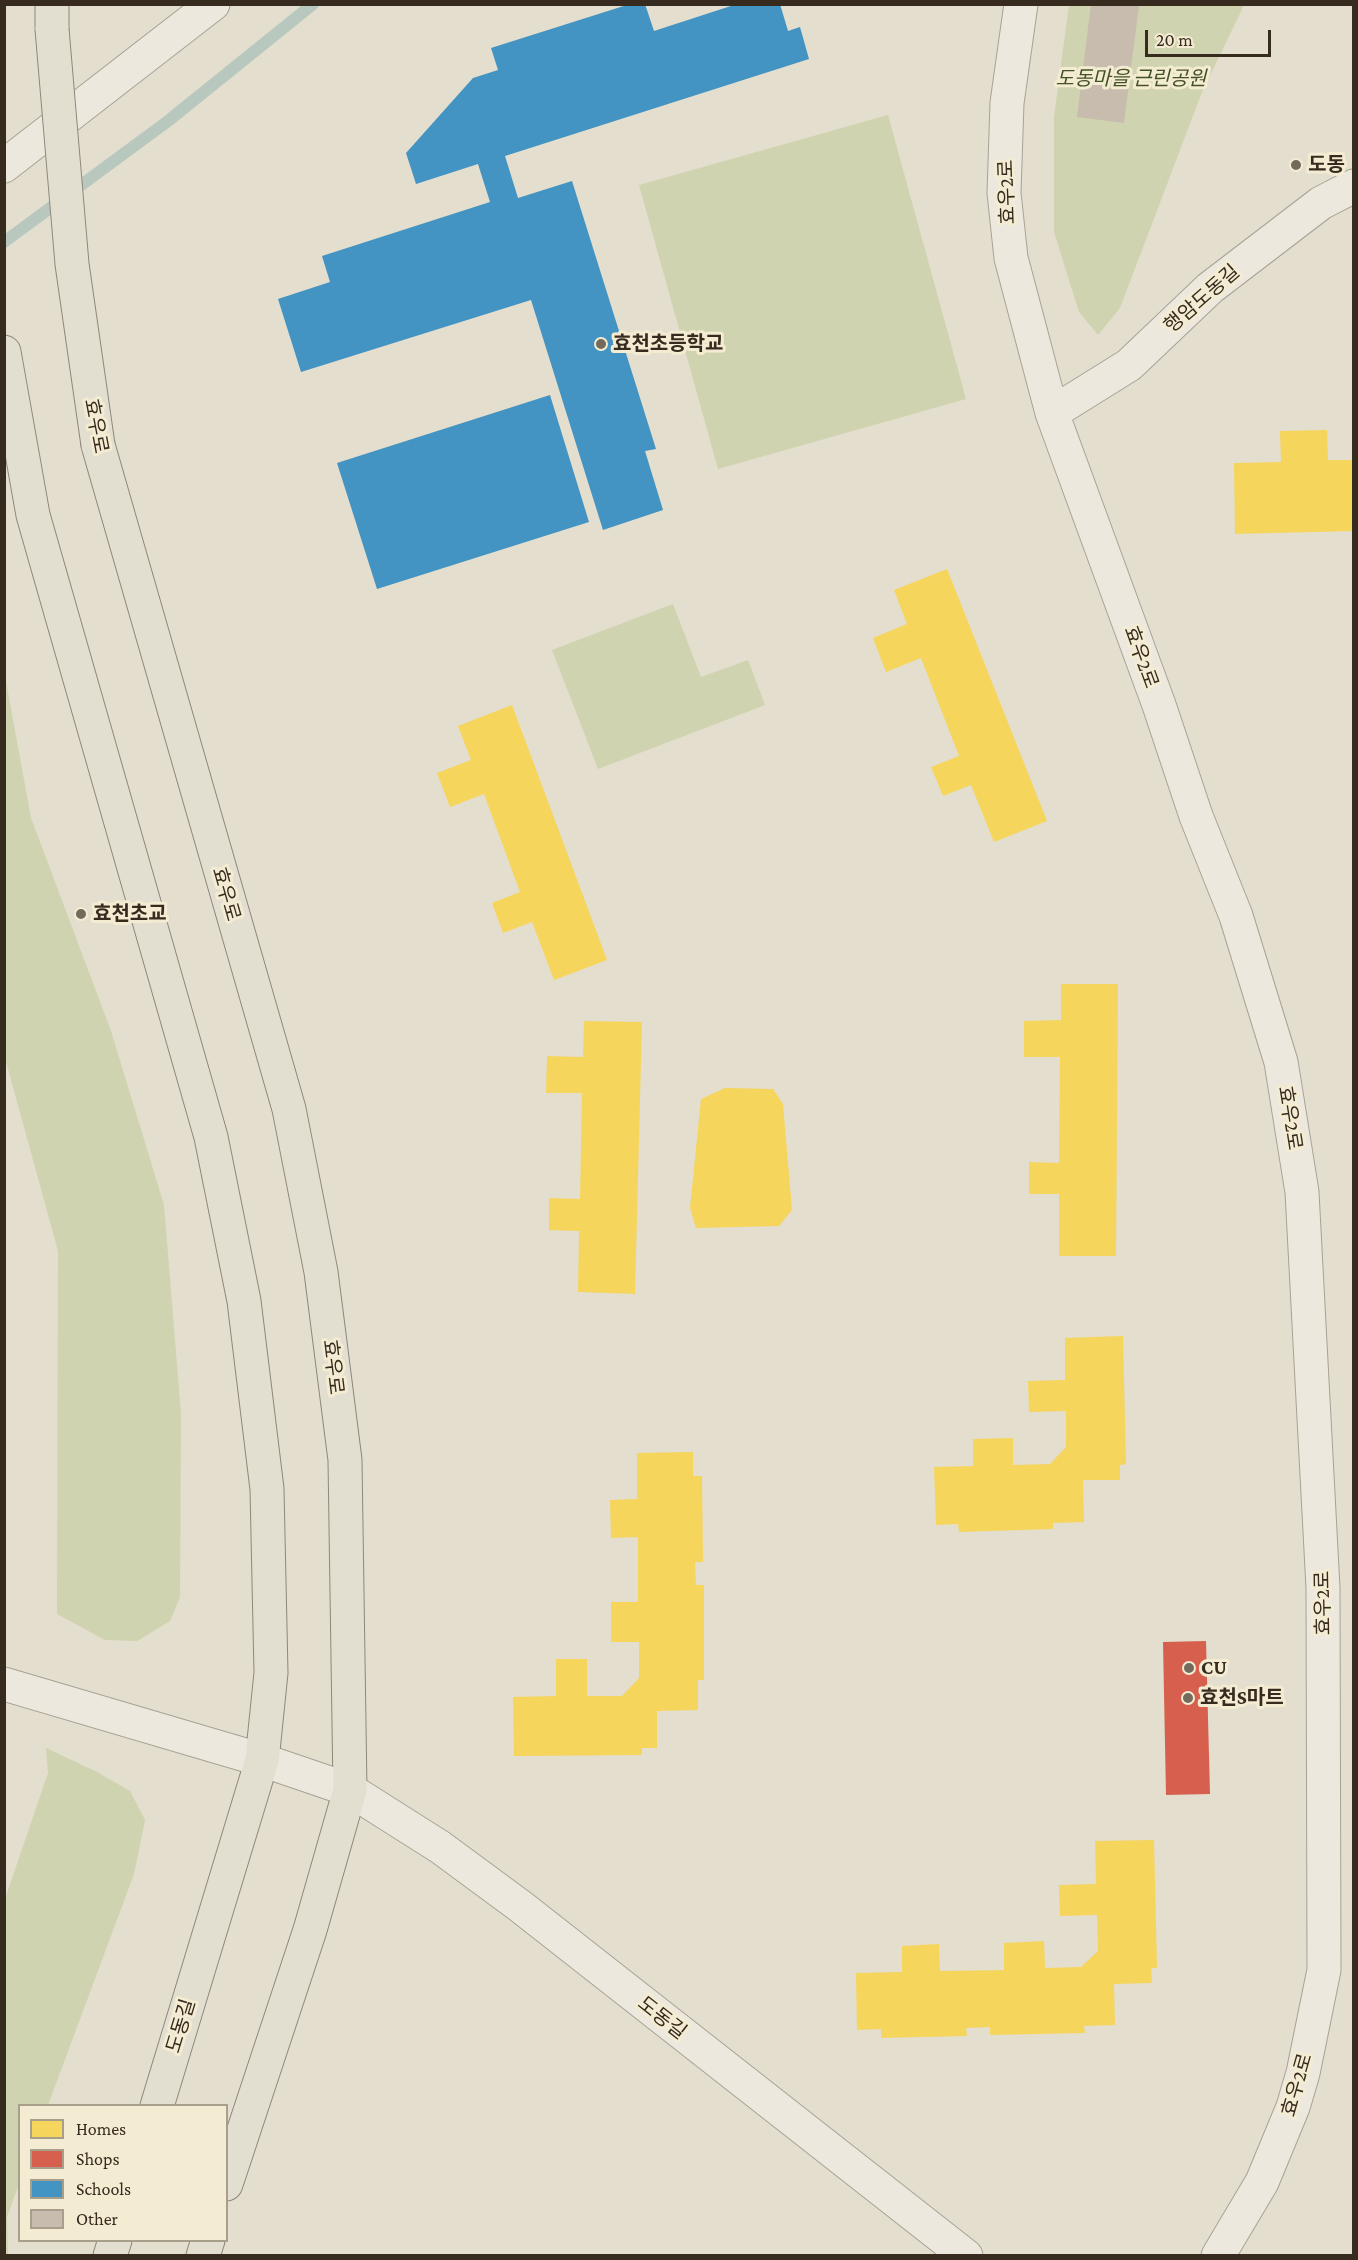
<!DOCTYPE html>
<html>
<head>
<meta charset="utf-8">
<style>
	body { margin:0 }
	#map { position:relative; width:1358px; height:2260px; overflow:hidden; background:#e3decd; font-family:"Crimson Pro",serif }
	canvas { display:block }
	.frame { position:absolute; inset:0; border:6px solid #362b1e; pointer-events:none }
	.legend { position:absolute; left:18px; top:2104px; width:210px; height:138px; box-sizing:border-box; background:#f4ecd2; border:2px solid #a89f8a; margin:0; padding:8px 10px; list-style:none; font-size:18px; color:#362b1e }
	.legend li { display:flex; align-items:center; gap:12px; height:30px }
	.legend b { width:30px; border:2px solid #a89f8a }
	.scale { position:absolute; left:1145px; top:30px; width:126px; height:27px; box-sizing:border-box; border:3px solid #362b1e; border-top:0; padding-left:8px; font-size:18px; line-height:21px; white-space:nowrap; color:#362b1e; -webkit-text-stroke:4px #f4ecd2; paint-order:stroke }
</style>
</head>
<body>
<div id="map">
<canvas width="1358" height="2260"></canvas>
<div class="frame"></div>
<ul class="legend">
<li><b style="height:16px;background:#f6d55c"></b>Homes</li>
<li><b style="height:16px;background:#d6604d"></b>Shops</li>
<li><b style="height:16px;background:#4393c3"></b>Schools</li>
<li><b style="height:16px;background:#c7bcae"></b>Other</li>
</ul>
<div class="scale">20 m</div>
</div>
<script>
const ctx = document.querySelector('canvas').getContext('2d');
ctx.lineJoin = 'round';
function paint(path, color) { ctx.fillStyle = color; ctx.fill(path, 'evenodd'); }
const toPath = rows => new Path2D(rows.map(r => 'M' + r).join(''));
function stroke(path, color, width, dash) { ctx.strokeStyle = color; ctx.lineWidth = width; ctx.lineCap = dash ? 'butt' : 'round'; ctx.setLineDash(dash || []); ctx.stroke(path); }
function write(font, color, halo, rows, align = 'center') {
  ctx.font = font + ' "Crimson Pro","Noto Sans KR",serif'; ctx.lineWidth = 6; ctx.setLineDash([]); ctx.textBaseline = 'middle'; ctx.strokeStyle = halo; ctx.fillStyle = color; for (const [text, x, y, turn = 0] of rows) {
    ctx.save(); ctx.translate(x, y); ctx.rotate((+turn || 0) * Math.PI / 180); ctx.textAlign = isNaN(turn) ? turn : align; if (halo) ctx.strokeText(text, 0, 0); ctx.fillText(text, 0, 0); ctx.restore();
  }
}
paint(toPath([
	[1069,5,1244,5,1202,92,1120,308,1098,335,1079,312,1054,232,1054,117],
	[888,115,966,399,718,469,639,185],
	[673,604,701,677,748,660,765,705,598,769,552,650],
	[5,676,31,818,111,1031,164,1205,181,1414,180,1597,170,1621,137,1641,105,1640,57,1614,58,1251,5,1058],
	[46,1748,97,1772,130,1791,145,1820,134,1874,48,2105,20,2106,19,2184,7,2217,8,2255,5,2255,5,1899,48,1773]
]), '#d0d3af');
paint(toPath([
	[1327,430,1328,460,1354,460,1354,531,1235,534,1234,463,1281,462,1280,431],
	[947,569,1047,821,994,842,971,785,943,796,931,767,959,756,921,658,886,672,873,638,907,624,894,590],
	[512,705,607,960,554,980,532,922,503,933,492,903,520,892,484,794,450,807,437,773,471,760,458,726],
	[1061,984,1118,984,1116,1256,1059,1256,1059,1194,1029,1194,1029,1162,1059,1163,1060,1057,1024,1057,1024,1021,1061,1020],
	[584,1021,642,1022,635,1294,578,1292,579,1231,549,1230,549,1198,580,1199,582,1093,546,1093,547,1056,583,1057],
	[725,1088,773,1089,783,1104,792,1210,779,1226,696,1228,690,1208,701,1099],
	[1123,1336,1126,1464,1120,1465,1120,1480,1083,1480,1084,1522,1053,1523,1053,1529,959,1532,958,1524,936,1525,934,1467,973,1466,973,1439,1013,1438,1013,1465,1050,1464,1066,1447,1066,1411,1029,1412,1028,1381,1065,1380,1065,1338],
	[693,1452,693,1476,702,1476,703,1562,695,1562,696,1585,704,1585,704,1680,698,1680,698,1710,657,1711,657,1748,642,1748,642,1755,514,1756,513,1697,556,1696,556,1659,587,1659,587,1696,622,1696,639,1678,639,1642,611,1642,611,1602,638,1602,638,1537,611,1538,610,1500,637,1499,637,1453],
	[1154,1840,1157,1968,1151,1968,1152,1983,1114,1984,1115,2025,1084,2026,1085,2033,990,2035,990,2027,966,2028,967,2036,881,2038,881,2029,857,2030,856,1973,902,1972,902,1946,939,1944,940,1971,1004,1970,1004,1943,1044,1941,1045,1968,1081,1967,1098,1951,1097,1915,1060,1916,1059,1885,1096,1884,1095,1841]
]), '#f6d55c');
paint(toPath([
	[1206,1641,1210,1794,1166,1795,1163,1642]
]), '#d6604d');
paint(toPath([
	[630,4,645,4,654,31,737,4,780,4,788,31,800,27,809,59,505,156,518,198,572,181,656,449,645,451,663,510,603,530,531,300,301,372,278,299,330,282,322,256,490,202,478,164,416,184,406,153,473,78,498,70,491,48],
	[550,395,589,522,377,589,337,463]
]), '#4393c3');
stroke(toPath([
	[4,242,168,121,313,4]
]), '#b8c8bf', 12);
paint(toPath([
	[1091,4,1139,6,1124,123,1077,117]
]), '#c7bcae');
const minor = toPath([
	[1021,4,1007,103,1004,193,1011,258,1052,413,1159,705,1196,816,1236,916,1281,1062,1302,1192,1323,1588,1324,1970,1303,2073,1293,2107,1262,2182,1218,2256],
	[4,166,213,4],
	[1052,413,1129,365,1210,288,1321,203,1354,186],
	[4,1684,262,1760,350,1790,440,1847,520,1906,966,2256]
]);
const major = toPath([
	[52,4,52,29],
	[4,352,33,515,211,1137,244,1301,267,1489,271,1673,262,1760,157,2106],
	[98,445,289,1109,321,1272,345,1460,350,1790,310,1930,226,2184],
	[110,2256,115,2240],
	[203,2256,208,2240]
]);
stroke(minor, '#a8a295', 35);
stroke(major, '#8e887c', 35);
stroke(minor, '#ece8de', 33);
stroke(major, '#e2ded0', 33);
const majorBridge = toPath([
	[52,29,72,264,98,445]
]);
stroke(majorBridge, '#8e887c', 35, []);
stroke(majorBridge, '#e2ded0', 33);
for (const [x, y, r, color] of [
	[1296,165,6,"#736a5b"],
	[601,344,6,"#736a5b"],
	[81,914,6,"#736a5b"],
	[1189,1668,6,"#736a5b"],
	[1188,1698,6,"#736a5b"]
]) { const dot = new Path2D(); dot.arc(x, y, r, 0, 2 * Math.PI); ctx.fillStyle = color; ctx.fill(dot); stroke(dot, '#f4ecd2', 2); }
write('italic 20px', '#445225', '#f4ecd2', [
	["도동마을 근린공원",1131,79]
]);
write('bold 20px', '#362b1e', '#f4ecd2', [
	["도동",1308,165],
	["효천초등학교",613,344],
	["효천초교",93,914],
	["CU",1201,1668],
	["효천S마트",1200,1698]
], 'left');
write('20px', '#362b1e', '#f4ecd2', [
	["효우2로",1007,192,-92],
	["행암도동길",1202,299,-41],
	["효우로",96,426,79],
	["효우2로",1141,657,70],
	["효우로",226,894,74],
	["효우2로",1290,1118,81],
	["효우로",333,1367,83],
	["효우2로",1323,1603,-91],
	["도동길",662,2018,38],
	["도동길",181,2026,-73],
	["효우2로",1297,2085,-74]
]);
</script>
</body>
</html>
